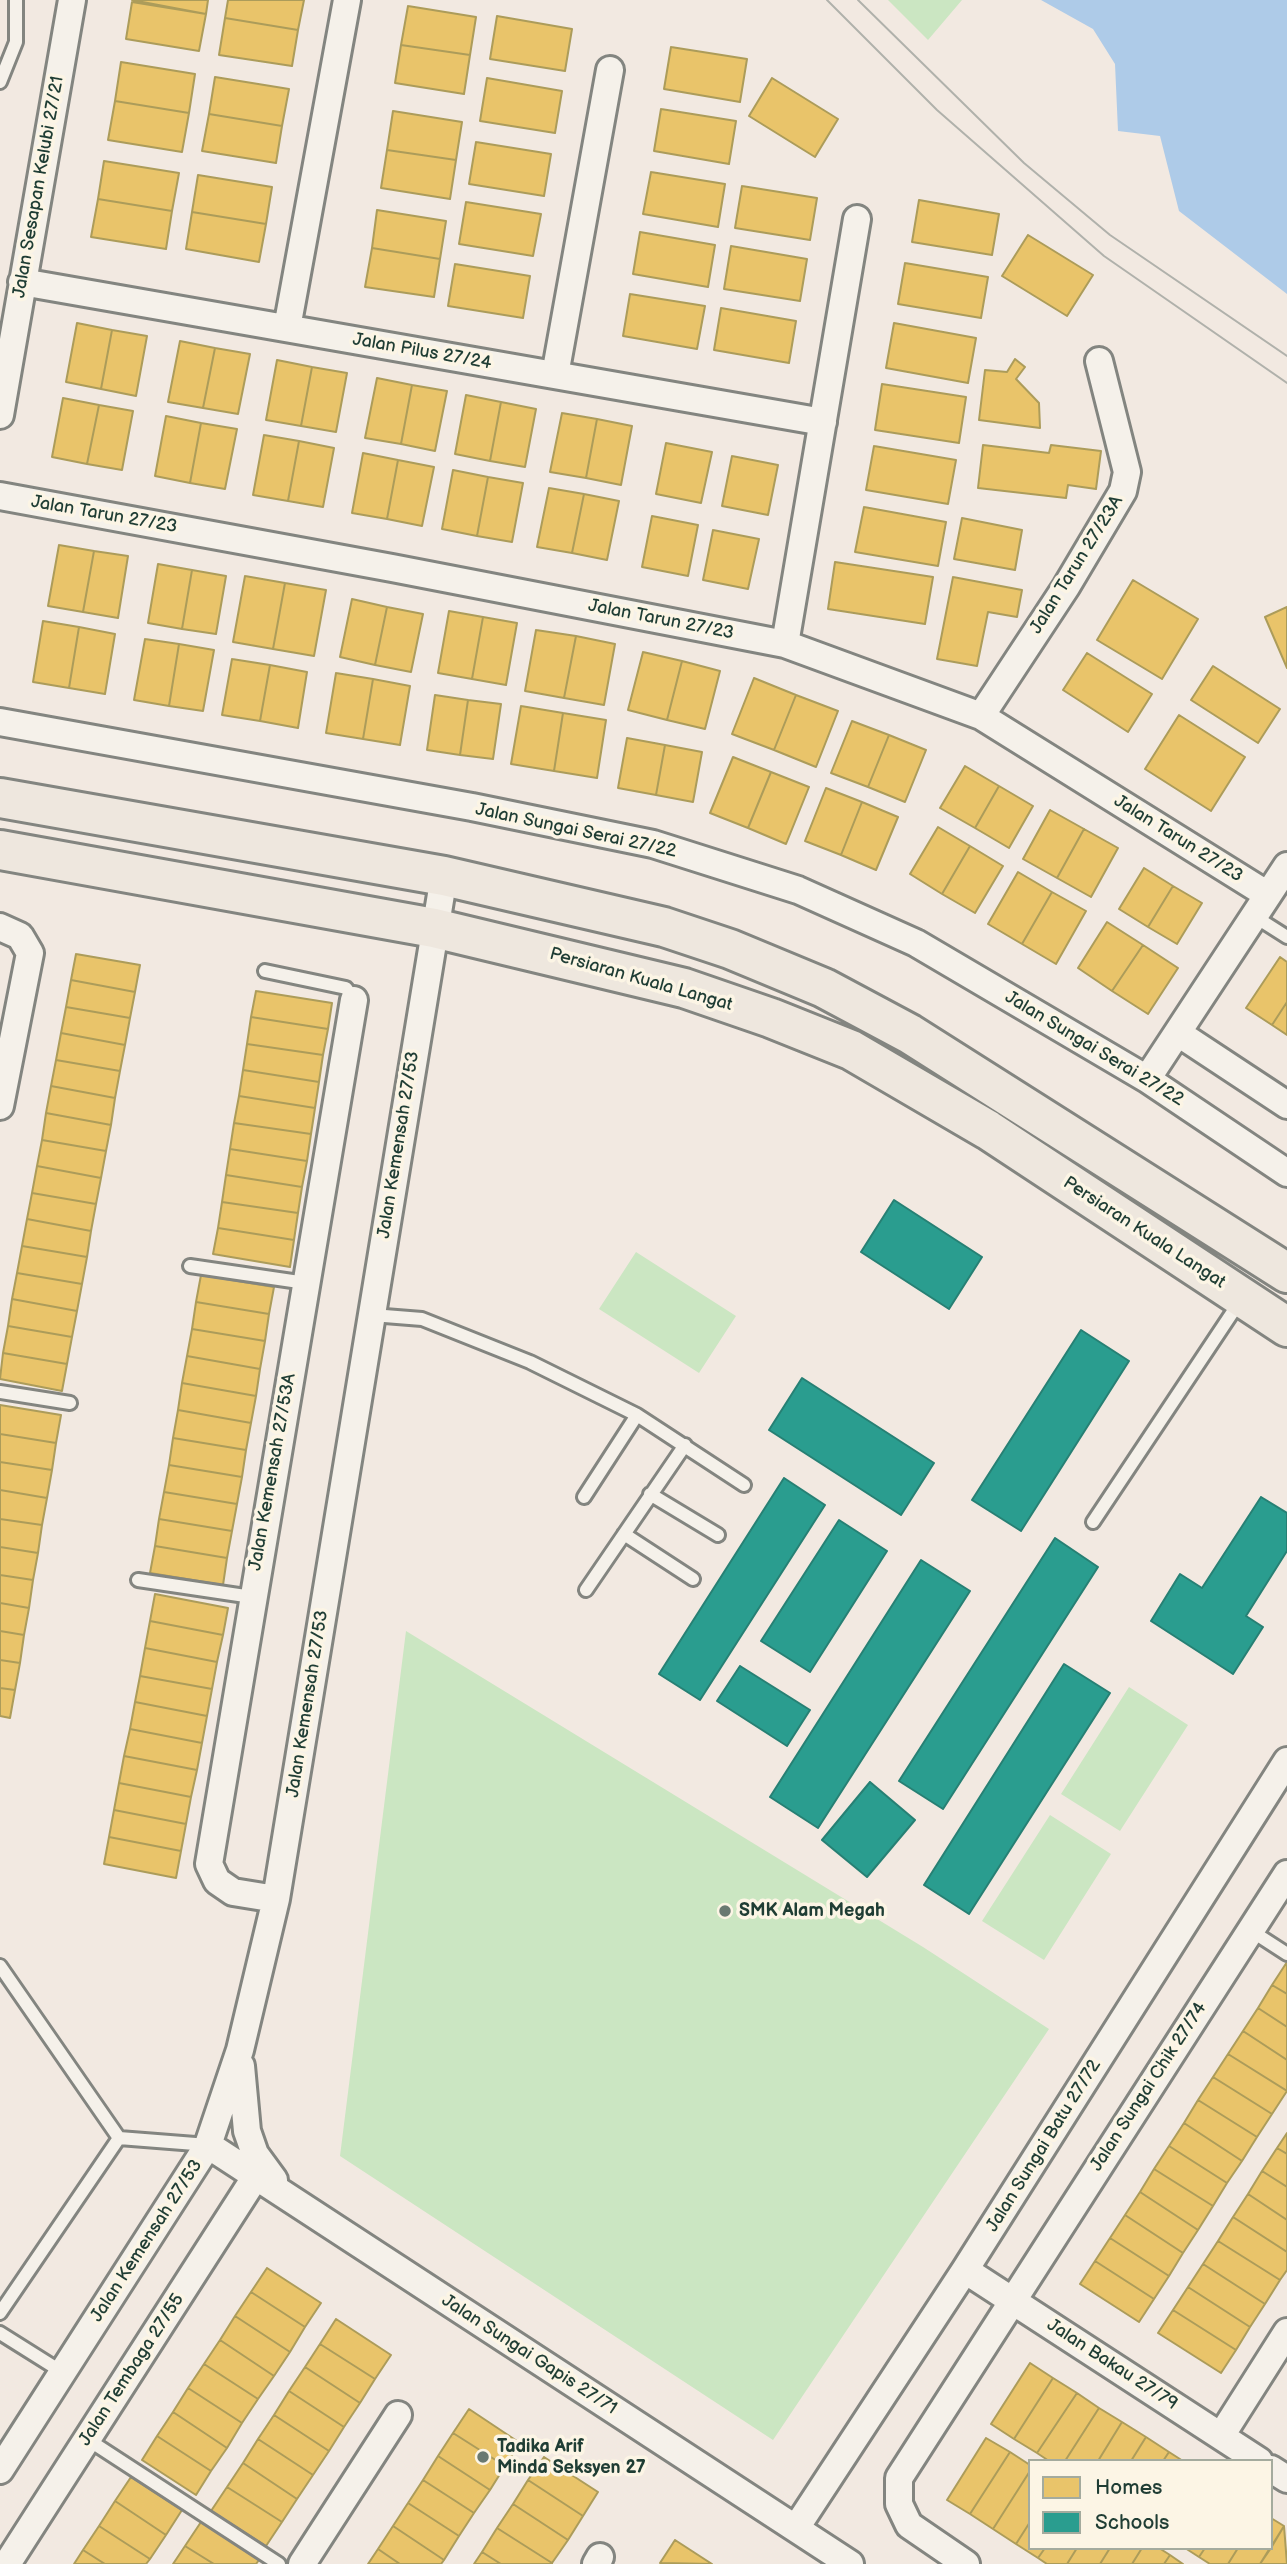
<!DOCTYPE html>
<html>
<head>
<meta charset="utf-8">
<style>
	body { margin:0 }
	#map { position:relative; width:1287px; height:2564px; overflow:hidden; background:#f2e9e1; font-family:"Balsamiq Sans",sans-serif }
	canvas { display:block }
	.legend { position:absolute; left:1028px; top:2459px; width:245px; height:91px; box-sizing:border-box; background:#fcf5e5; border:2px solid #a4ab9e; margin:0; padding:9px 12px; list-style:none; font-size:21px; color:#1f3d34 }
	.legend li { display:flex; align-items:center; gap:14px; height:35px }
	.legend b { width:35px; border:2px solid #a4ab9e }
</style>
</head>
<body>
<div id="map">
<canvas width="1287" height="2564"></canvas>
<ul class="legend">
<li><b style="height:19px;background:#e9c46a"></b>Homes</li>
<li><b style="height:19px;background:#2a9d8f"></b>Schools</li>
</ul>
</div>
<script>
const ctx = document.querySelector('canvas').getContext('2d');
ctx.lineJoin = 'round';
function paint(path, color) { ctx.fillStyle = color; ctx.fill(path, 'evenodd'); }
const toPath = rows => new Path2D(rows.map(r => 'M' + r).join(''));
function stroke(path, color, width, dash) { ctx.strokeStyle = color; ctx.lineWidth = width; ctx.lineCap = dash ? 'butt' : 'round'; ctx.setLineDash(dash || []); ctx.stroke(path); }
function write(font, color, halo, rows, align = 'center') {
  ctx.font = font + ' "Balsamiq Sans",sans-serif'; ctx.lineWidth = 7; ctx.setLineDash([]); ctx.textBaseline = 'middle'; ctx.strokeStyle = halo; ctx.fillStyle = color; for (const [text, x, y, turn = 0] of rows) {
    ctx.save(); ctx.translate(x, y); ctx.rotate((+turn || 0) * Math.PI / 180); ctx.textAlign = isNaN(turn) ? turn : align; if (halo) ctx.strokeText(text, 0, 0); ctx.fillText(text, 0, 0); ctx.restore();
  }
}
paint(toPath([
	[888,0,962,0,928,40],
	[636,1252,736,1316,699,1373,599,1309],
	[406,1631,923,1947,1049,2029,773,2440,340,2156],
	[1129,1687,1188,1725,1120,1831,1061,1794],
	[1050,1815,1111,1854,1044,1960,982,1921]
]), '#cbe6c2');
paint(toPath([
	[1041,0,1287,0,1287,294,1179,211,1160,136,1118,131,1115,64,1093,29]
]), '#aecbe8');
const homes = toPath([
	[132,0,208,0,206,14,132,0],
	[228,0,304,0,298,30,225,18,228,0],
	[132,2,206,14,199,51,126,39,132,2],
	[408,6,476,17,470,55,401,45,408,6],
	[497,16,572,29,565,71,490,59,497,16],
	[225,18,298,30,292,66,219,55,225,18],
	[401,45,470,55,464,94,395,83,401,45],
	[671,47,747,59,740,102,664,89,671,47],
	[121,62,195,74,189,113,115,101,121,62],
	[215,77,289,89,282,126,209,114,215,77],
	[487,78,562,91,555,133,480,121,487,78],
	[772,78,838,119,815,157,749,116,772,78],
	[115,101,189,113,182,152,108,140,115,101],
	[661,109,736,121,729,164,654,151,661,109],
	[393,111,462,122,456,160,387,150,393,111],
	[209,114,282,126,276,163,202,151,209,114],
	[476,142,551,154,544,196,469,184,476,142],
	[387,150,456,160,450,199,381,188,387,150],
	[104,161,179,173,172,211,98,199,104,161],
	[651,172,725,184,718,227,643,214,651,172],
	[198,175,272,187,266,224,192,212,198,175],
	[742,186,817,198,810,240,735,228,742,186],
	[98,199,172,211,166,249,91,237,98,199],
	[919,200,999,214,992,255,912,242,919,200],
	[466,202,541,214,533,256,459,244,466,202],
	[377,210,446,221,440,259,372,248,377,210],
	[192,212,266,224,259,262,186,249,192,212],
	[640,232,715,245,708,287,633,274,640,232],
	[1028,235,1093,275,1067,316,1002,276,1028,235],
	[731,246,807,259,800,301,724,289,731,246],
	[372,248,440,259,434,297,365,287,372,248],
	[905,263,988,277,981,318,898,304,905,263],
	[455,264,530,276,523,318,448,306,455,264],
	[630,294,705,306,697,349,623,336,630,294],
	[721,308,796,321,789,363,714,350,721,308],
	[77,323,112,330,101,389,66,382,77,323],
	[894,323,976,338,968,383,886,368,894,323],
	[112,330,147,336,136,396,101,389,112,330],
	[180,341,215,348,203,408,168,402,180,341],
	[215,348,250,354,238,414,203,408,215,348],
	[1015,359,1025,367,1016,379,1039,403,1040,428,979,420,985,370,1007,372,1015,359],
	[277,360,312,367,301,426,266,420,277,360],
	[312,367,347,373,336,432,301,426,312,367],
	[377,378,412,385,401,444,365,438,377,378],
	[882,384,966,397,959,443,875,430,882,384],
	[412,385,447,391,435,451,401,444,412,385],
	[466,395,501,402,490,461,455,454,466,395],
	[63,398,99,405,87,464,52,457,63,398],
	[501,402,536,409,525,467,490,461,501,402],
	[99,405,133,411,122,470,87,464,99,405],
	[562,413,597,419,586,478,550,472,562,413],
	[166,416,201,423,190,483,155,476,166,416],
	[597,419,632,426,621,485,586,478,597,419],
	[201,423,237,429,225,489,190,483,201,423],
	[264,435,299,441,288,501,253,495,264,435],
	[299,441,334,448,323,507,288,501,299,441],
	[666,443,712,452,701,503,656,494,666,443],
	[983,445,1049,453,1051,445,1101,451,1096,489,1068,485,1066,498,978,488,983,445],
	[874,446,956,460,948,504,866,490,874,446],
	[363,453,398,460,387,519,352,513,363,453],
	[732,456,778,465,768,515,722,506,732,456],
	[398,460,434,467,422,526,387,519,398,460],
	[453,470,488,477,477,536,442,529,453,470],
	[488,477,523,483,512,542,477,536,488,477],
	[549,488,584,494,572,553,537,547,549,488],
	[584,494,619,501,607,560,572,553,584,494],
	[864,507,946,522,938,566,855,552,864,507],
	[652,516,698,525,688,576,642,567,652,516],
	[962,518,1022,530,1015,570,954,559,962,518],
	[713,530,759,539,748,589,703,580,713,530],
	[59,545,94,551,83,612,48,606,59,545],
	[94,551,128,556,118,618,83,612,94,551],
	[835,562,933,577,925,624,828,609,835,562],
	[158,564,192,570,182,629,148,623,158,564],
	[192,570,226,576,216,634,182,629,192,570],
	[245,576,285,583,273,649,233,642,245,576],
	[953,577,1022,590,1017,617,988,612,977,666,937,659,953,577],
	[1133,580,1198,619,1162,679,1097,640,1133,580],
	[285,583,326,590,314,656,273,649,285,583],
	[352,599,387,607,375,665,340,657,352,599],
	[387,607,423,614,411,672,375,665,387,607],
	[1287,607,1287,668,1265,617,1287,607],
	[449,611,483,617,472,679,438,673,449,611],
	[483,617,517,623,506,685,472,679,483,617],
	[43,621,79,627,69,688,33,682,43,621],
	[79,627,115,634,105,694,69,688,79,627],
	[536,630,576,636,564,698,525,691,536,630],
	[576,636,615,644,604,705,564,698,576,636],
	[145,639,179,644,169,706,134,700,145,639],
	[179,644,214,650,203,711,169,706,179,644],
	[643,652,682,661,667,720,628,710,643,652],
	[1087,653,1152,694,1128,732,1063,690,1087,653],
	[232,659,270,665,260,721,222,715,232,659],
	[682,661,720,671,705,729,667,720,682,661],
	[270,665,307,672,298,728,260,721,270,665],
	[1213,666,1280,709,1258,743,1191,700,1213,666],
	[336,673,373,679,363,739,326,733,336,673],
	[754,678,796,695,774,750,732,734,754,678],
	[373,679,410,686,400,745,363,739,373,679],
	[435,695,468,700,460,755,427,750,435,695],
	[796,695,838,711,816,767,774,750,796,695],
	[468,700,501,704,493,759,460,755,468,700],
	[521,706,563,713,554,771,511,764,521,706],
	[563,713,606,720,597,778,554,771,563,713],
	[1179,715,1245,757,1211,811,1145,769,1179,715],
	[852,721,889,735,868,787,831,773,852,721],
	[889,735,926,750,905,802,868,787,889,735],
	[627,738,665,745,656,795,618,788,627,738],
	[665,745,702,752,693,802,656,795,665,745],
	[733,757,771,772,748,828,710,813,733,757],
	[965,766,999,786,975,828,940,808,965,766],
	[771,772,809,787,786,844,748,828,771,772],
	[999,786,1033,806,1009,848,975,828,999,786],
	[826,788,862,802,841,855,805,841,826,788],
	[862,802,898,817,876,870,841,855,862,802],
	[1050,810,1084,829,1057,878,1023,859,1050,810],
	[938,827,970,846,942,894,910,874,938,827],
	[1084,829,1118,848,1091,897,1057,878,1084,829],
	[970,846,1003,866,975,913,942,894,970,846],
	[1144,868,1173,886,1148,927,1119,909,1144,868],
	[1018,872,1052,892,1022,944,988,924,1018,872],
	[1173,886,1202,903,1177,944,1148,927,1173,886],
	[1052,892,1086,911,1056,964,1022,944,1052,892],
	[1107,922,1143,945,1112,991,1078,968,1107,922],
	[1143,945,1178,968,1148,1014,1112,991,1143,945],
	[76,954,140,965,135,992,71,980,76,954],
	[1280,957,1287,962,1287,1002,1272,1025,1246,1008,1280,957],
	[71,980,135,992,130,1018,66,1007,71,980],
	[256,991,332,1003,328,1029,251,1017,256,991],
	[1287,1002,1287,1035,1272,1025,1287,1002],
	[66,1007,130,1018,125,1045,61,1033,66,1007],
	[251,1017,328,1029,323,1055,247,1044,251,1017],
	[61,1033,125,1045,120,1071,56,1060,61,1033],
	[247,1044,323,1055,319,1082,243,1070,247,1044],
	[56,1060,120,1071,115,1098,51,1086,56,1060],
	[243,1070,319,1082,315,1108,239,1096,243,1070],
	[51,1086,115,1098,111,1125,46,1113,51,1086],
	[239,1096,315,1108,311,1134,234,1123,239,1096],
	[46,1113,111,1125,106,1151,42,1140,46,1113],
	[234,1123,311,1134,307,1161,230,1149,234,1123],
	[42,1140,106,1151,101,1178,37,1166,42,1140],
	[230,1149,307,1161,302,1187,226,1175,230,1149],
	[37,1166,101,1178,96,1204,32,1193,37,1166],
	[226,1175,302,1187,298,1213,222,1202,226,1175],
	[32,1193,96,1204,91,1231,27,1219,32,1193],
	[222,1202,298,1213,294,1240,218,1228,222,1202],
	[27,1219,91,1231,87,1257,22,1246,27,1219],
	[218,1228,294,1240,290,1267,213,1254,218,1228],
	[22,1246,87,1257,82,1284,17,1273,22,1246],
	[17,1273,82,1284,77,1311,12,1299,17,1273],
	[201,1275,274,1287,269,1314,196,1302,201,1275],
	[12,1299,77,1311,72,1337,8,1326,12,1299],
	[196,1302,269,1314,265,1341,192,1329,196,1302],
	[8,1326,72,1337,67,1364,3,1353,8,1326],
	[192,1329,265,1341,260,1369,187,1356,192,1329],
	[3,1353,67,1364,62,1391,0,1379,3,1353],
	[187,1356,260,1369,256,1396,182,1383,187,1356],
	[182,1383,256,1396,251,1423,178,1410,182,1383],
	[0,1405,61,1415,56,1443,0,1434,0,1405],
	[178,1410,251,1423,246,1450,173,1438,178,1410],
	[0,1434,56,1443,52,1470,0,1462,0,1434],
	[173,1438,246,1450,242,1477,169,1465,173,1438],
	[0,1462,52,1470,47,1498,0,1490,0,1462],
	[169,1465,242,1477,237,1504,164,1492,169,1465],
	[0,1490,47,1498,42,1525,0,1519,0,1490],
	[164,1492,237,1504,232,1531,159,1519,164,1492],
	[0,1519,42,1525,38,1553,0,1547,0,1519],
	[159,1519,232,1531,227,1558,155,1546,159,1519],
	[155,1546,227,1558,223,1585,150,1573,155,1546],
	[0,1547,38,1553,33,1580,0,1575,0,1547],
	[0,1575,33,1580,29,1608,0,1603,0,1575],
	[155,1594,228,1608,223,1635,150,1621,155,1594],
	[0,1603,29,1608,24,1635,0,1631,0,1603],
	[150,1621,223,1635,217,1662,145,1648,150,1621],
	[0,1631,24,1635,20,1663,0,1660,0,1631],
	[145,1648,217,1662,212,1689,140,1676,145,1648],
	[0,1660,20,1663,15,1690,0,1688,0,1660],
	[140,1676,212,1689,207,1716,135,1702,140,1676],
	[0,1688,15,1690,10,1718,0,1716,0,1688],
	[135,1702,207,1716,202,1743,130,1729,135,1702],
	[130,1729,202,1743,197,1770,124,1756,130,1729],
	[124,1756,197,1770,191,1797,119,1783,124,1756],
	[119,1783,191,1797,186,1824,114,1810,119,1783],
	[114,1810,186,1824,181,1851,109,1837,114,1810],
	[109,1837,181,1851,176,1878,104,1864,109,1837],
	[1287,1962,1287,1994,1272,1985,1287,1962],
	[1272,1985,1287,1994,1287,2027,1258,2008,1272,1985],
	[1258,2008,1287,2027,1287,2060,1243,2031,1258,2008],
	[1243,2031,1287,2060,1287,2091,1228,2054,1243,2031],
	[1228,2054,1287,2091,1272,2114,1213,2077,1228,2054],
	[1213,2077,1272,2114,1257,2137,1198,2100,1213,2077],
	[1198,2100,1257,2137,1242,2161,1184,2123,1198,2100],
	[1184,2123,1242,2161,1227,2183,1169,2146,1184,2123],
	[1287,2133,1287,2154,1277,2148,1287,2133],
	[1169,2146,1227,2183,1213,2206,1154,2169,1169,2146],
	[1277,2148,1287,2154,1287,2187,1262,2171,1277,2148],
	[1154,2169,1213,2206,1198,2230,1140,2192,1154,2169],
	[1262,2171,1287,2187,1287,2220,1248,2194,1262,2171],
	[1140,2192,1198,2230,1183,2253,1125,2215,1140,2192],
	[1248,2194,1287,2220,1287,2252,1233,2217,1248,2194],
	[1125,2215,1183,2253,1169,2276,1110,2238,1125,2215],
	[1233,2217,1287,2252,1287,2270,1280,2280,1218,2241,1233,2217],
	[1110,2238,1169,2276,1154,2299,1095,2261,1110,2238],
	[1218,2241,1280,2280,1265,2304,1203,2264,1218,2241],
	[1095,2261,1154,2299,1139,2322,1080,2284,1095,2261],
	[1203,2264,1265,2304,1250,2327,1188,2287,1203,2264],
	[267,2268,321,2303,305,2327,251,2292,267,2268],
	[1188,2287,1250,2327,1236,2350,1173,2310,1188,2287],
	[251,2292,305,2327,290,2352,235,2316,251,2292],
	[1173,2310,1236,2350,1221,2373,1158,2333,1173,2310],
	[235,2316,290,2352,274,2376,220,2340,235,2316],
	[336,2319,391,2355,375,2379,320,2344,336,2319],
	[220,2340,274,2376,258,2399,204,2364,220,2340],
	[320,2344,375,2379,360,2403,305,2367,320,2344],
	[1030,2363,1053,2378,1014,2439,991,2424,1030,2363],
	[204,2364,258,2399,242,2423,188,2388,204,2364],
	[305,2367,360,2403,344,2427,289,2391,305,2367],
	[1053,2378,1077,2393,1037,2453,1014,2439,1053,2378],
	[188,2388,242,2423,227,2448,173,2412,188,2388],
	[289,2391,344,2427,329,2451,274,2415,289,2391],
	[1077,2393,1099,2408,1065,2461,1049,2461,1037,2453,1077,2393],
	[1099,2408,1122,2422,1098,2461,1065,2461,1099,2408],
	[469,2409,520,2443,505,2466,453,2433,469,2409],
	[173,2412,227,2448,211,2471,157,2436,173,2412],
	[274,2415,329,2451,313,2475,258,2439,274,2415],
	[1122,2422,1146,2437,1131,2461,1098,2461,1122,2422],
	[453,2433,505,2466,490,2490,438,2456,453,2433],
	[157,2436,211,2471,196,2495,142,2460,157,2436],
	[1146,2437,1169,2452,1163,2461,1131,2461,1146,2437],
	[986,2438,1010,2452,970,2514,947,2500,986,2438],
	[258,2439,313,2475,297,2499,243,2463,258,2439],
	[1010,2452,1030,2465,1030,2471,993,2529,970,2514,1010,2452],
	[1169,2452,1183,2461,1163,2461,1169,2452],
	[438,2456,490,2490,474,2513,423,2480,438,2456],
	[544,2457,598,2492,583,2516,528,2480,544,2457],
	[243,2463,297,2499,282,2522,227,2487,243,2463],
	[1030,2471,1030,2522,1016,2544,993,2529,1030,2471],
	[131,2477,182,2510,166,2535,115,2501,131,2477],
	[423,2480,474,2513,459,2536,408,2503,423,2480],
	[528,2480,583,2516,568,2540,513,2504,528,2480],
	[227,2487,282,2522,266,2546,211,2511,227,2487],
	[115,2501,166,2535,150,2559,99,2526,115,2501],
	[408,2503,459,2536,444,2560,393,2526,408,2503],
	[513,2504,568,2540,552,2563,497,2528,513,2504],
	[1271,2518,1284,2526,1271,2547,1271,2518],
	[201,2522,259,2560,256,2564,214,2564,185,2546,201,2522],
	[1030,2522,1030,2548,1045,2548,1038,2558,1016,2544,1030,2522],
	[99,2526,150,2559,146,2564,105,2564,83,2550,99,2526],
	[393,2526,444,2560,441,2564,400,2564,378,2549,393,2526],
	[1284,2526,1287,2564,1260,2564,1271,2548,1284,2526],
	[497,2528,552,2563,552,2564,501,2564,482,2552,497,2528],
	[675,2540,712,2564,660,2563,675,2540],
	[185,2546,214,2564,173,2564,185,2546],
	[1045,2548,1077,2548,1067,2564,1047,2564,1038,2558,1045,2548],
	[1077,2548,1110,2548,1100,2564,1067,2564,1077,2548],
	[1110,2548,1142,2548,1132,2564,1100,2564,1110,2548],
	[1142,2548,1159,2548,1170,2555,1164,2564,1132,2564,1142,2548],
	[1185,2548,1205,2548,1199,2557,1185,2548],
	[1205,2548,1238,2548,1228,2564,1210,2564,1199,2557,1205,2548],
	[1238,2548,1270,2548,1260,2564,1228,2564,1238,2548],
	[378,2549,400,2564,368,2564,378,2549],
	[83,2550,105,2564,74,2564,83,2550],
	[482,2552,501,2564,474,2564,482,2552],
	[1170,2555,1183,2564,1164,2564,1170,2555]
]);
paint(homes, '#e9c46a');
stroke(homes, '#ac9c5a', 2);
const schools = toPath([
	[894,1200,982,1257,949,1309,861,1252,894,1200],
	[1081,1330,1129,1361,1021,1531,972,1500,1081,1330],
	[802,1378,934,1463,901,1515,769,1430,802,1378],
	[784,1478,825,1505,700,1700,659,1674,784,1478],
	[1261,1497,1287,1513,1287,1551,1246,1616,1263,1627,1233,1674,1151,1621,1180,1574,1202,1588,1261,1497],
	[839,1520,887,1551,810,1672,761,1641,839,1520],
	[1055,1538,1098,1567,943,1809,899,1781,1055,1538],
	[921,1560,970,1591,818,1828,770,1797,921,1560],
	[1064,1664,1110,1693,969,1914,924,1885,1064,1664],
	[740,1666,810,1710,787,1746,717,1701,740,1666],
	[870,1782,915,1820,867,1877,822,1840,870,1782]
]);
paint(schools, '#2a9d8f');
stroke(schools, '#278074', 2);
const lane = toPath([
	[0,82,16,42,16,0],
	[1254,916,1287,937],
	[265,971,346,988,354,1000],
	[190,1266,306,1283],
	[372,1315,422,1319,530,1362,637,1415,744,1485],
	[0,1392,70,1403],
	[650,1494,718,1535],
	[584,1497,637,1415],
	[1093,1522,1240,1301],
	[624,1534,693,1579],
	[138,1580,252,1597],
	[586,1590,685,1445],
	[1250,1930,1287,1954],
	[0,1966,119,2138],
	[119,2138,208,2145],
	[0,2313,119,2138],
	[0,2333,62,2372],
	[87,2439,279,2564]
]);
const street = toPath([
	[22,282,823,422],
	[287,328,347,0],
	[555,375,610,70],
	[0,415,72,0],
	[0,496,392,568,785,644,981,716,1268,895],
	[785,644,857,219],
	[981,716,1066,587,1123,491,1127,472,1099,361],
	[0,722,472,807,653,844,798,890,916,943,1147,1079,1287,1173],
	[0,927,20,936,30,953,0,1106],
	[1178,1033,1287,1105],
	[1147,1079,1287,866],
	[276,1899,233,1892,217,1881,209,1864,354,1000],
	[241,2066,247,2131,255,2154,274,2180],
	[208,2145,850,2564],
	[965,2270,1259,2461],
	[1221,2436,1287,2332],
	[1271,2469,1287,2479],
	[0,2470,208,2145,240,2050,276,1899,444,876],
	[796,2528,965,2270,1287,1761],
	[7,2564,256,2176],
	[302,2564,398,2415],
	[596,2564,600,2557],
	[966,2564,909,2525,899,2504,899,2478,1287,1874]
]);
const primary = toPath([
	[0,798,444,876,664,927,730,949,824,988,910,1034,1287,1273],
	[0,850,434,928,684,988,771,1018,851,1050,988,1130,1287,1327]
]);
stroke(lane, '#838580', 18);
stroke(street, '#838580', 32);
stroke(primary, '#838580', 44);
stroke(lane, '#f5f1ea', 12);
stroke(street, '#f5f1ea', 26);
stroke(primary, '#eee7de', 38);
stroke(toPath([
	[827,0,937,110,1104,256,1287,383],
	[858,0,1024,163,1110,235,1287,356]
]), '#b0b1ab', 2);
for (const [x, y, r, color] of [
	[725,1911,7,"#697971"],
	[483,2457,7,"#697971"]
]) { const dot = new Path2D(); dot.arc(x, y, r, 0, 2 * Math.PI); ctx.fillStyle = color; ctx.fill(dot); stroke(dot, '#fcf5e5', 2.5); }
write('18px', '#1f3d34', '#fcf5e5', [
	["Jalan Sesapan Kelubi 27/21",39,187,-80],
	["Jalan Pilus 27/24",422,352,10],
	["Jalan Tarun 27/23",104,515,10],
	["Jalan Tarun 27/23A",1077,565,-58],
	["Jalan Tarun 27/23",661,620,11],
	["Jalan Sungai Serai 27/22",576,831,12],
	["Jalan Tarun 27/23",1178,839,32],
	["Persiaran Kuala Langat",641,980,16],
	["Jalan Sungai Serai 27/22",1094,1049,31],
	["Jalan Kemensah 27/53",399,1145,-81],
	["Persiaran Kuala Langat",1144,1233,33],
	["Jalan Kemensah 27/53A",273,1472,-80],
	["Jalan Kemensah 27/53",308,1704,-81],
	["Jalan Sungai Chik 27/74",1149,2087,-57],
	["Jalan Sungai Batu 27/72",1044,2146,-58],
	["Jalan Kemensah 27/53",147,2241,-57],
	["Jalan Sungai Gapis 27/71",529,2355,33],
	["Jalan Bakau 27/79",1112,2365,33],
	["Jalan Tembaga 27/55",132,2370,-57]
]);
write('bold 18px', '#1f3d34', '#fcf5e5', [
	["SMK Alam Megah",739,1911],
	["Tadika Arif",497,2447],
	["Minda Seksyen 27",497,2468]
], 'left');
</script>
</body>
</html>
